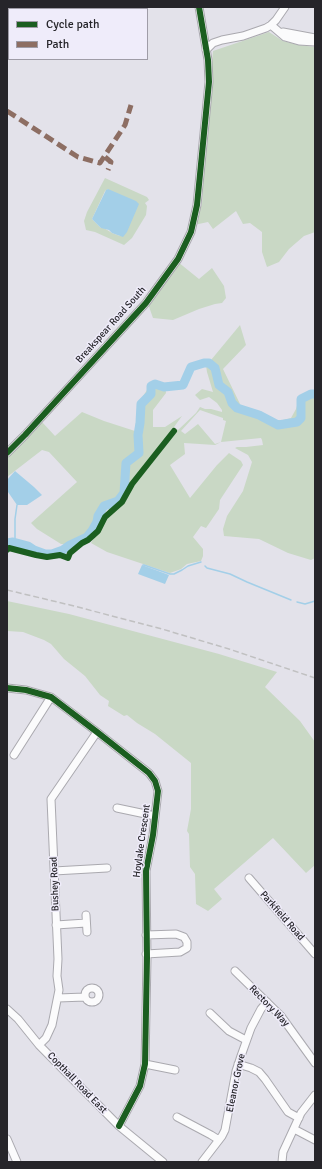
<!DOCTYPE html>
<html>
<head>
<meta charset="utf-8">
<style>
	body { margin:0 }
	#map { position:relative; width:322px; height:1169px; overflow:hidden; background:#e3e2ea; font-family:Signika,sans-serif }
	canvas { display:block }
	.frame { position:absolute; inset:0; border:8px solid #26252a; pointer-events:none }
	.legend { position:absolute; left:8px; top:8px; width:140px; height:52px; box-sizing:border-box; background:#efecfa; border:1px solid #9f9ca7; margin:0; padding:5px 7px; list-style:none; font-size:12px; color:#26252a }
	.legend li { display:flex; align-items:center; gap:8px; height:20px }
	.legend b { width:20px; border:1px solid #9f9ca7 }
</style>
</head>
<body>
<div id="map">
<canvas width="322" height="1169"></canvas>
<div class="frame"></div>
<ul class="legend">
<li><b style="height:5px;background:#1b5e20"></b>Cycle path</li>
<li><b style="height:5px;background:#8d6e63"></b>Path</li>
</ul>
</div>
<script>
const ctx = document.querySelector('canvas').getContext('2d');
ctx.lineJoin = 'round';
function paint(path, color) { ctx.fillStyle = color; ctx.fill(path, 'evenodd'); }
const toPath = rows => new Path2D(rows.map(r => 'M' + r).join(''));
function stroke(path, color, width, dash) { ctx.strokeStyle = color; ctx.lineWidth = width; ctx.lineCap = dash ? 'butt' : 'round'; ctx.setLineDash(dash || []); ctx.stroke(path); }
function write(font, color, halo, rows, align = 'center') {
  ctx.font = font + ' Signika,sans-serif'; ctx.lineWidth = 3; ctx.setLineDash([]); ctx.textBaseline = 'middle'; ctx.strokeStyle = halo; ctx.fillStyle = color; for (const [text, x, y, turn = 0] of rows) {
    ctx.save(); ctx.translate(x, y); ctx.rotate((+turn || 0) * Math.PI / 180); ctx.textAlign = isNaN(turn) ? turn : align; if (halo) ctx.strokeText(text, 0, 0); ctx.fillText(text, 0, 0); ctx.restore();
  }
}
paint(toPath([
	[269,32,283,41,299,45,315,47,315,232,304,236,289,249,279,262,267,267,262,252,262,232,250,223,243,224,236,211,213,229,208,222,194,225,202,204,207,118,213,51],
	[105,178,147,197,149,200,145,203,147,206,146,215,132,238,124,245,95,232,86,230,84,221,87,212],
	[108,189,120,236,112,233,104,228,101,228,92,219,105,191],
	[178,262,199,279,212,268,224,286,226,298,222,303,215,304,199,309,173,320,153,318,147,301],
	[240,325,246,345,223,369,241,406,269,416,276,420,283,420,291,418,296,409,300,396,310,391,315,391,315,558,311,560,288,553,259,539,224,536,223,529,227,516,243,491,252,462,248,455,235,448,237,447,246,447,263,445,262,440,261,438,221,442,215,445,184,443,185,454,170,465,190,498,217,465,229,453,241,461,243,465,220,500,219,509,206,528,201,526,193,537,203,549,203,556,201,561,187,564,181,569,170,573,107,552,91,543,105,519,113,513,103,505,99,508,95,522,86,536,69,544,61,544,37,529,31,523,77,482,49,452,42,450,7,477,7,456,42,422,55,436,82,412,104,421,135,431,138,404,147,390,150,383,156,382,165,384,166,393,153,410,153,427,165,427,182,416,174,427,178,430,196,413,200,407,205,409,211,409,222,412,222,410,217,403,209,397,200,400,195,395,202,389,213,392,207,372,205,359,211,360],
	[200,410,223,418,223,420,226,421,221,442,215,444,198,424,185,434,181,431],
	[7,601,69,614,219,654,277,672,265,687,300,721,315,742,315,865,306,873,273,838,214,889,222,899,208,911,196,904,195,874,190,867,189,834,187,831,191,809,191,763,155,734,137,723,127,715,124,716,108,706,109,701,100,695,85,676,64,659,51,644,44,640,23,632,7,631]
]), '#c9d8c5');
paint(toPath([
	[108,189,136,201,139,204,127,232,123,237,112,233,109,230,101,228,92,219,106,190],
	[15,471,34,487,42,495,27,505,17,505,8,492,7,488,7,480],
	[142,565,169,575,165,584,138,574]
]), '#a3cfe8');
stroke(toPath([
	[13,542,15,539,15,519,17,505],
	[143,565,144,565,170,574,174,574,182,570,188,566,201,562],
	[205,566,207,568,230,574,247,582,291,600],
	[297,602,305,604,315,601]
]), '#a3cfe8', 1.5);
stroke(toPath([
	[7,543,13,542,28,546,34,550,45,554,52,554,63,550,70,545,87,537,92,531,97,522,98,516,104,506,118,501,124,493,126,463,139,453,138,435,140,423,141,404,151,394,151,386,155,384,164,387,183,385,191,367,204,363,209,363,215,368,219,385,228,392,232,403,237,408,259,415,278,425,297,422,301,418,301,399,311,394,315,394]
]), '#a3cfe8', 9);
const minor = toPath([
	[271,25,285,37,299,41,315,42],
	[283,32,315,38],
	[206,50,213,43,222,40,243,36,266,28,271,25,276,20,285,7],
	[7,453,25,435,146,303,178,259,191,232,197,205,209,82,208,60,199,7],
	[7,688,26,690,51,697,97,732,149,773,155,781,158,791,153,835,146,871,147,958,145,1064,140,1086,119,1126],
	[14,755,51,697],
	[117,808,155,816],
	[54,871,107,868],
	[249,878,315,954],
	[86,915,87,932],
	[56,925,86,923],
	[146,935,176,934,184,937,187,942,187,948,180,952,146,954],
	[235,971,281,1016,315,1063],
	'85 995a7 7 0 1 1 14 0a7 7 0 1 1-14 0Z',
	[58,998,85,997],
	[7,1009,18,1019,39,1045,119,1126,163,1162],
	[210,1013,229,1031,246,1040],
	[39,1045,46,1038,52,1025,59,990,57,976,58,959,51,799,97,732],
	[145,1064,175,1070],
	[238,1064,251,1068,259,1072,265,1079,288,1112,299,1118],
	[177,1117,211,1135,219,1140],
	[294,1129,315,1140],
	[7,1139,17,1162],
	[202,1162,222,1136,225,1130,236,1071,241,1056,251,1028,261,1009,267,1002],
	[282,1162,283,1152,301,1113,315,1095]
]);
stroke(minor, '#aaa9af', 9);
stroke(minor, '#fbfbfc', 7);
stroke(toPath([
	[7,590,70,605,162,629,229,649,315,678]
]), '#c0c0c1', 1.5, [6, 3]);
stroke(toPath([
	[7,111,78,157,100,163,125,125,131,105],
	[105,157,111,162,108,170]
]), '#8d6e63', 5, [10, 5]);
stroke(toPath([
	[7,453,25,435,146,303,178,259,191,232,197,205,209,82,208,60,199,7],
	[7,550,9,548,36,555,47,557,60,555,68,558,70,553,82,543,88,540,98,531,105,517,122,502,132,484,174,431],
	[7,688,26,690,51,697,97,732,149,773,155,781,158,791,153,835,146,871,147,958,145,1064,140,1086,119,1126]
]), '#1b5e20', 6);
write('10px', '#26252a', '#efecfa', [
	["Breakspear Road South",111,325,-48],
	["Hoylake Crescent",142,841,-82],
	["Bushey Road",55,884,-92],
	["Parkfield Road",282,916,49],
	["Rectory Way",269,1006,46],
	["Copthall Road East",77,1083,46],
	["Eleanor Grove",236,1083,-78]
]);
</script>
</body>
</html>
